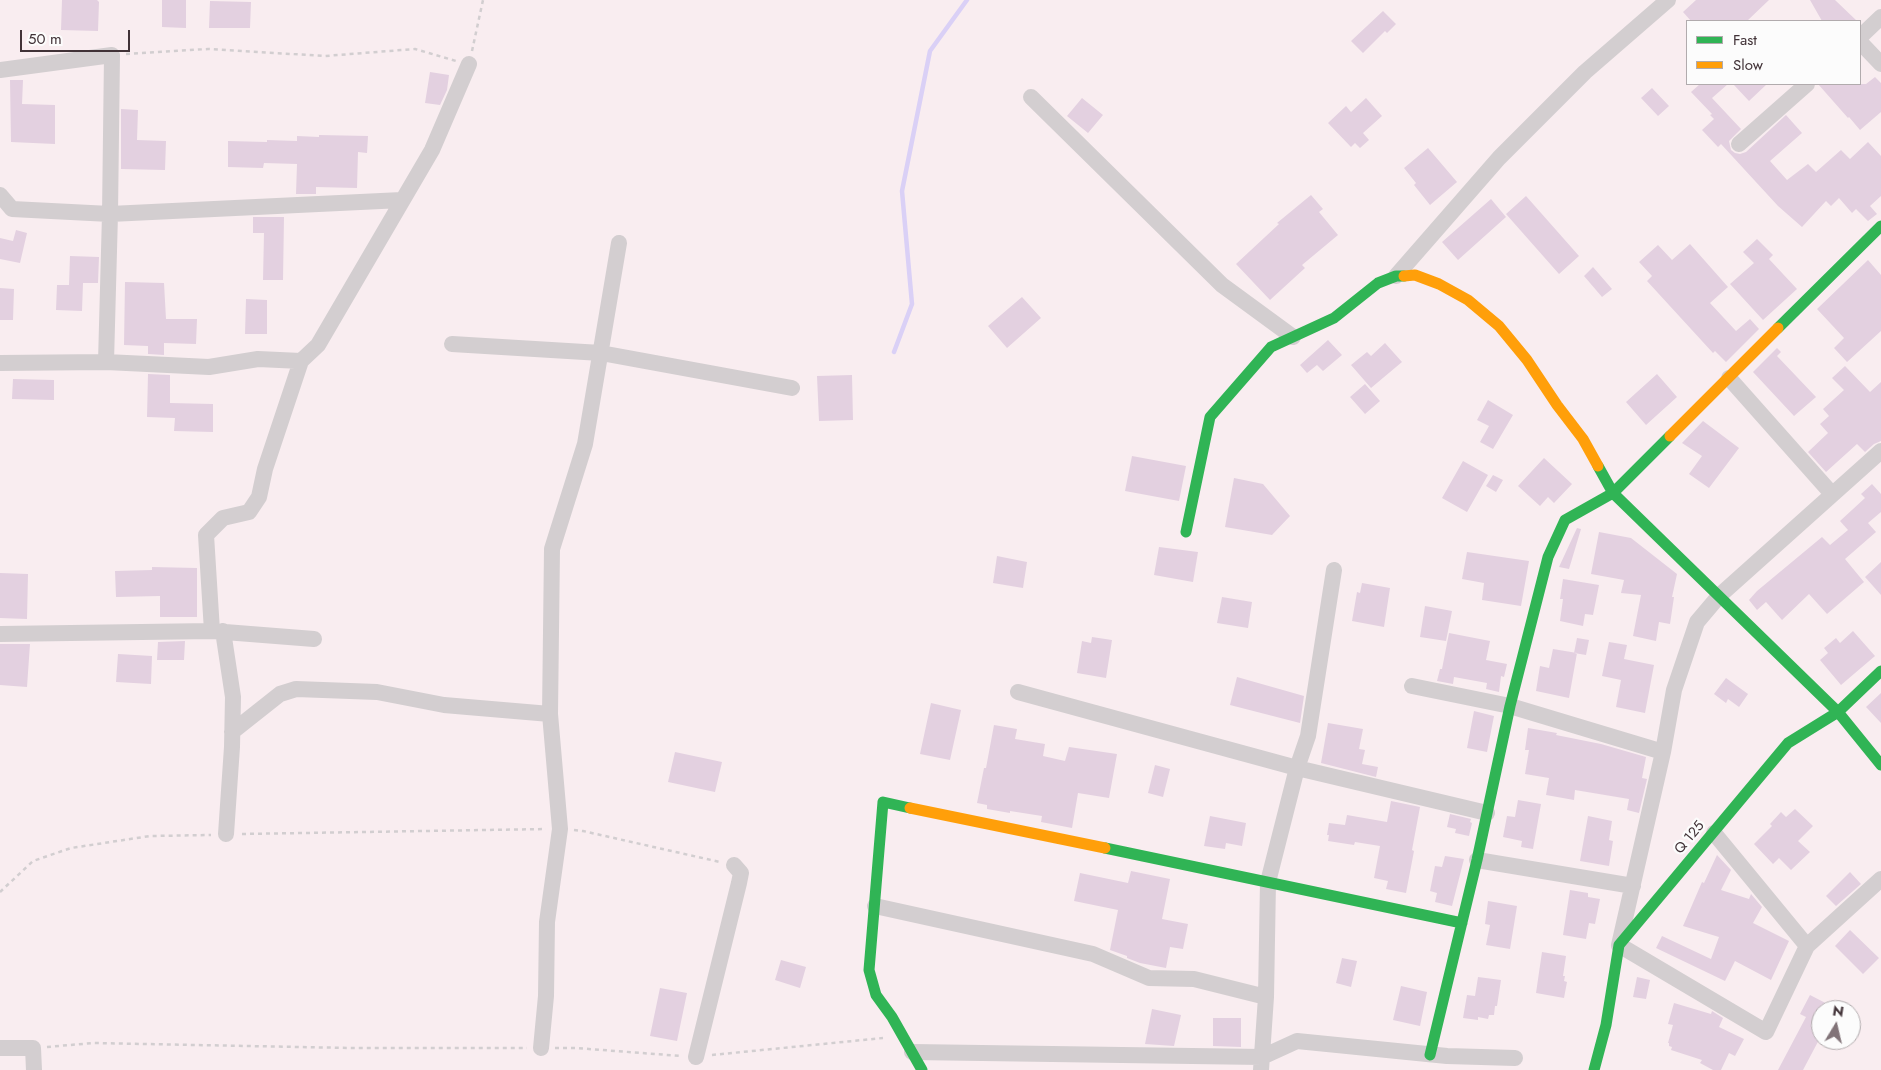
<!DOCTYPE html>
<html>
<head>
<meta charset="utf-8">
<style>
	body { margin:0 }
	#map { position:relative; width:1881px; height:1070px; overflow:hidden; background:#f9edf0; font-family:Jost,sans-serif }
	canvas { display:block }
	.legend { position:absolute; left:1686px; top:20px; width:175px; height:65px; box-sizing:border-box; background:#fcfcfc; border:1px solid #b1abad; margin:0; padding:6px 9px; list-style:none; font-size:15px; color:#413237 }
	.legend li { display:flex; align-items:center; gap:10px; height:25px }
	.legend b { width:25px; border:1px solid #b1abad }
	.north { position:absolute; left:1811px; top:1000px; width:50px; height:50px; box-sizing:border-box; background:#fcfcfc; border:1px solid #b1abad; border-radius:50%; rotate:9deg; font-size:14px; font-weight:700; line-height:20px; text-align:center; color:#413237 }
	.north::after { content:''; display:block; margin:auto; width:18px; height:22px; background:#817378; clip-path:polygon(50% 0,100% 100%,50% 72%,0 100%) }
	.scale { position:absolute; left:20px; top:30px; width:110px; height:22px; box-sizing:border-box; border:2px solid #413237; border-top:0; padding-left:6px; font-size:15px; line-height:18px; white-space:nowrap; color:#413237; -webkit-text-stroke:4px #fcfcfc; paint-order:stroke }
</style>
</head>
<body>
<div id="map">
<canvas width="1881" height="1070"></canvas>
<ul class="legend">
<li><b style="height:6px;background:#30b455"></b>Fast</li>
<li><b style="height:6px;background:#ff9f0a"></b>Slow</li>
</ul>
<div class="north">N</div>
<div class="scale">50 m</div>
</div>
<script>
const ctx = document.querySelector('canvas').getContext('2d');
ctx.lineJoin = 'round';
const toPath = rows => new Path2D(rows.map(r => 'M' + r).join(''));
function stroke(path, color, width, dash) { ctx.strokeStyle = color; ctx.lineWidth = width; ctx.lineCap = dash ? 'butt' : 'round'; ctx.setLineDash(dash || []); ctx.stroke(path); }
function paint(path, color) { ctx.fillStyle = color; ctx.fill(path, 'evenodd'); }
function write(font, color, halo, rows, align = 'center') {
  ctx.font = font + ' Jost,sans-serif'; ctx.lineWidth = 4.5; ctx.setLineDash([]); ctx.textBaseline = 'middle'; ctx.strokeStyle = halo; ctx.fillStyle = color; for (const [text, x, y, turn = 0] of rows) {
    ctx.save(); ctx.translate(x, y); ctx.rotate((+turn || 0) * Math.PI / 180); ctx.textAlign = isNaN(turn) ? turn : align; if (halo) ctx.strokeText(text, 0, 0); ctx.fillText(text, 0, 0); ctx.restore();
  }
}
stroke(toPath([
	[894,352,912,304,902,191,930,51,967,0]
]), '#dad0f6', 4.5);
paint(toPath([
	[62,0,97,0,99,2,98,31,61,30],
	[162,0,186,0,186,28,162,27],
	[1696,0,1769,0,1747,21,1691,21,1683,12],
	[1810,0,1835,0,1857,21,1822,21],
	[210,1,251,2,250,28,209,28],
	[1383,11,1396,24,1387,33,1385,31,1363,53,1351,41],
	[430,72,449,75,447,90,440,105,425,103],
	[1875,77,1881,83,1881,112,1860,130,1849,117,1848,118,1818,84,1866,84],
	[10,80,23,80,22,104,55,105,55,144,11,142],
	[1700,84,1728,84,1712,98,1741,129,1729,141,1731,150,1735,153,1740,154,1746,152,1786,115,1802,133,1770,161,1787,180,1808,164,1816,172,1841,150,1850,159,1868,142,1881,156,1881,196,1870,206,1877,214,1868,221,1856,209,1852,213,1839,198,1831,206,1826,201,1802,227,1778,206,1721,144,1718,147,1702,130,1714,119,1710,115,1712,114,1691,92],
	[1733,84,1767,84,1749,101],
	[1652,88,1669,106,1658,116,1641,98],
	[1082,98,1103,115,1088,133,1067,116],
	[1366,98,1382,116,1363,133,1369,140,1360,148,1355,143,1351,147,1328,123,1346,106,1351,112],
	[121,109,138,110,137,140,166,141,165,170,121,169],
	[319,135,368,136,367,153,358,152,357,188,316,187,316,194,296,194,297,164,264,163,263,168,228,167,228,141,267,142,267,140,297,141,297,136,319,137],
	[1428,148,1457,182,1430,205,1414,185,1416,183,1404,168],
	[1311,195,1323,209,1319,212,1338,235,1302,265,1305,268,1270,300,1236,264,1279,224,1277,223],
	[1526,196,1579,256,1559,274,1506,214],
	[1491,199,1506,217,1458,260,1442,242],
	[253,217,284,217,283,280,263,280,264,233,253,233],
	[16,230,27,233,20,263,0,259,0,238,13,241],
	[1757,239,1773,255,1769,259,1797,289,1763,320,1730,284,1754,263,1743,252],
	[1690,244,1728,287,1710,303,1736,331,1750,319,1759,329,1726,362,1715,351,1713,353,1647,281,1652,276,1639,262,1658,245,1672,260],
	[70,256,99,257,98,283,83,283,82,311,56,310,57,285,69,285],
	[1868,260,1881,275,1881,331,1847,362,1834,348,1844,338,1817,309],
	[1593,267,1612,289,1602,297,1584,276],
	[125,282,164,283,166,319,197,319,196,344,164,343,164,355,148,354,148,346,124,345],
	[0,288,14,289,13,320,0,320],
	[1022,297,1041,318,1007,348,988,326],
	[246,299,267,300,267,334,245,334],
	[1328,340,1342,355,1323,371,1317,365,1307,373,1300,365],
	[1385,343,1402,362,1371,388,1351,365,1367,352,1371,356],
	[1777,348,1781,352,1777,356,1816,397,1794,416,1753,372],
	[1845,366,1870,392,1881,382,1881,441,1874,444,1865,452,1857,444,1826,472,1808,452,1828,433,1820,424,1829,416,1823,409,1844,390,1832,378],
	[148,374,170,375,170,403,213,404,213,432,174,431,175,418,147,417],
	[1657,374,1677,397,1646,425,1626,402],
	[852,375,853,420,819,421,817,376],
	[13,379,54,380,54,400,12,399],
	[1365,384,1380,401,1365,414,1350,397],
	[1488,400,1513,415,1493,449,1480,442,1489,426,1477,420],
	[1703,421,1739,448,1709,488,1689,474,1702,456,1682,443],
	[1132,456,1186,466,1179,501,1125,491],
	[1544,458,1572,484,1554,503,1548,497,1540,506,1518,486],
	[1463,461,1488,475,1467,512,1442,498],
	[1493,475,1503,480,1496,492,1486,486],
	[1234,478,1263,484,1290,516,1272,535,1225,527],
	[1872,484,1881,494,1881,512,1868,523,1876,532,1845,559,1864,582,1827,614,1809,594,1782,620,1766,602,1757,610,1749,600,1757,591,1822,537,1830,545,1848,530,1840,521,1865,498,1861,494],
	[1577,528,1581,529,1569,569,1559,567],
	[1599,532,1631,538,1677,574,1672,597,1674,597,1670,624,1659,622,1656,641,1633,636,1641,595,1621,593,1624,580,1591,574],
	[1159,547,1198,552,1193,582,1154,575],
	[1467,552,1529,561,1521,606,1482,600,1484,583,1462,579],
	[997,556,1027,562,1023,588,993,583],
	[1881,562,1881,595,1865,577],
	[152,567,197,568,197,617,160,617,160,596,116,597,115,571,152,570],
	[0,573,28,574,27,619,0,618],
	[1563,579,1599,585,1593,615,1585,614,1583,626,1560,621,1563,599,1560,599],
	[1362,583,1390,588,1384,627,1352,621,1357,592,1360,593],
	[1222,597,1252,602,1248,628,1217,623],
	[1425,606,1452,611,1446,641,1420,637],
	[1853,631,1875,656,1841,685,1820,660,1828,653,1824,648,1836,638,1840,643],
	[1449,633,1490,641,1486,660,1507,664,1504,677,1501,676,1499,692,1486,689,1487,683,1454,677,1453,684,1437,681,1440,669,1442,669],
	[1092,637,1112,640,1106,678,1077,673,1082,641,1091,643],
	[1577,638,1589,640,1586,655,1574,653],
	[185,641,184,660,157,660,158,642],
	[1609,642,1627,645,1624,659,1654,665,1645,713,1616,707,1621,680,1602,676],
	[0,644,30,644,27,687,0,685],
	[1553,649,1577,653,1569,698,1536,691,1540,666,1549,668],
	[118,654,152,656,151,684,116,682],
	[1237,677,1304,696,1300,723,1230,705],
	[1726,678,1748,694,1739,707,1728,699,1726,703,1714,694],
	[1881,693,1881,723,1866,707],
	[931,703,961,710,950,760,920,754],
	[1474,711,1494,716,1487,752,1467,748],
	[1328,723,1363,729,1359,749,1365,750,1362,764,1378,767,1376,777,1321,763],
	[994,725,1017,729,1015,739,1045,744,1043,756,1065,761,1069,747,1117,754,1109,798,1078,793,1072,828,1041,822,1042,816,1010,811,1010,813,987,809,987,805,977,803,984,768,986,768],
	[1528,728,1557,733,1556,735,1601,744,1646,757,1642,778,1647,779,1639,813,1627,810,1629,799,1575,790,1574,800,1546,795,1549,778,1525,774,1529,750,1525,750],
	[675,752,722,762,715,792,668,782],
	[1155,765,1170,769,1163,797,1148,793],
	[1518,800,1541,804,1533,849,1521,847,1522,841,1503,837,1507,816,1515,817],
	[1391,801,1420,807,1412,850,1414,851,1406,893,1386,889,1388,881,1374,878,1380,846,1355,842,1354,845,1328,841,1329,835,1327,835,1329,823,1345,825,1347,815,1387,822],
	[1795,809,1813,826,1798,841,1810,852,1791,870,1779,858,1773,864,1754,844,1772,826,1770,824,1781,812,1786,817],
	[1450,814,1471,819,1470,822,1472,823,1469,836,1455,833,1456,829,1447,827],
	[1210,816,1246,823,1242,846,1226,843,1225,849,1204,846],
	[1588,816,1612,821,1609,840,1613,841,1609,866,1580,861],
	[1717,855,1731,870,1721,890,1749,899,1751,894,1762,907,1753,923,1789,941,1771,980,1735,961,1725,981,1656,948,1662,936,1711,959,1719,937,1683,926,1702,882,1704,883],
	[1445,856,1464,859,1452,906,1435,902,1437,893,1430,891,1435,866,1442,867],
	[1131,871,1170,879,1162,919,1188,924,1183,949,1170,947,1166,968,1140,963,1127,958,1127,956,1110,950,1118,910,1074,901,1080,873,1128,883],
	[1850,872,1861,884,1836,906,1826,896],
	[1570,890,1588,893,1588,897,1600,899,1595,924,1589,923,1586,939,1563,935],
	[1488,901,1517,906,1510,949,1486,945,1490,925,1485,924],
	[1850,930,1879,958,1863,974,1835,946],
	[1542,952,1566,956,1563,976,1565,976,1564,981,1567,982,1564,998,1536,993],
	[1342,958,1357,961,1351,987,1336,983],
	[781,960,806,967,800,988,775,980],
	[1478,977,1501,980,1497,1006,1495,1006,1494,1015,1489,1015,1488,1019,1478,1017,1478,1020,1463,1018,1467,995,1475,996],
	[1637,977,1650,980,1646,999,1633,997],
	[1401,986,1427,992,1420,1026,1393,1020],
	[660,988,687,993,677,1041,650,1036],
	[1810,995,1839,1010,1821,1010,1821,1036,1803,1070,1778,1070,1806,1017,1800,1014],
	[1674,1003,1711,1014,1712,1011,1723,1018,1719,1027,1744,1039,1735,1056,1729,1053,1721,1070,1713,1070,1700,1063,1702,1060,1671,1050,1672,1047,1669,1046,1669,1043,1668,1043,1673,1025,1668,1024],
	[1152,1009,1181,1015,1174,1046,1145,1044],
	[1213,1018,1241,1018,1241,1047,1213,1046]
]), '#e3d0e0');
stroke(toPath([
	[472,51,483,0],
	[126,54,208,49,325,56,415,49,456,61],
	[574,830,583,831,720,862],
	[242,834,546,829],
	[0,892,33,861,71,848,150,836,211,835],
	[47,1047,93,1043,351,1048,527,1048],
	[555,1048,576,1048,681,1056],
	[712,1055,883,1038]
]), '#d2ced0', 2.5, [4, 4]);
stroke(toPath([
	[1860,37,1881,17],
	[1860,42,1881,64],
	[0,70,112,55,110,214,106,362],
	[1031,97,1222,285,1293,337],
	[1739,144,1807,84],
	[0,195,12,209,110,214,402,200],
	[1396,276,1499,158,1585,72,1668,0],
	[452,344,601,353,792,388],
	[0,363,106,362,209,367,258,359,301,361],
	[1729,378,1832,494],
	[1881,451,1719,596,1697,622,1674,690,1663,752,1619,945,1766,1032,1807,946,1881,879],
	[212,631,206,535,223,518,249,512,259,497,265,469,301,361,318,345,432,150,469,64],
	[223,631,233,697,232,747,226,834],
	[0,634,212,631,314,639],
	[1412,686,1510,706,1663,752],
	[1018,692,1297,768,1487,813],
	[232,732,280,694,296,689,377,692,444,705,550,714],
	[1714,833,1807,946],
	[1477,860,1633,886],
	[875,906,1093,954,1149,978,1194,979,1266,997],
	[0,1048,33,1048,34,1070],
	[541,1048,546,996,547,922,560,829,550,714,552,549,585,444,619,243],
	[912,1052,1262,1057,1297,1041,1447,1056,1515,1058],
	[696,1057,739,883,741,873,734,865],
	[1261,1070,1266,997,1268,882,1297,768,1308,736,1334,570]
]), '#d3ced0', 16);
stroke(toPath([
	[1778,328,1881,226],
	[1598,466,1613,493,1838,712,1881,765],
	[1186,532,1210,417,1271,347,1334,318,1378,283,1396,276,1404,276],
	[910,808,883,802,869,970,876,995,892,1017,922,1070],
	[1105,848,1462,923],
	[1430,1055,1477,860,1510,706,1548,557,1565,520,1613,493,1670,436],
	[1594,1070,1606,1025,1619,945,1788,743,1838,712,1881,671]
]), '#30b455', 11);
stroke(toPath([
	[1404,276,1415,275,1439,284,1468,300,1499,326,1527,360,1557,405,1583,439,1598,466],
	[1670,436,1778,328],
	[910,808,1105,848]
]), '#ff9f0a', 11);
write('14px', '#413237', '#fcfcfc', [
	["Q 125",1690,838,-50]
]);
</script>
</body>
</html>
